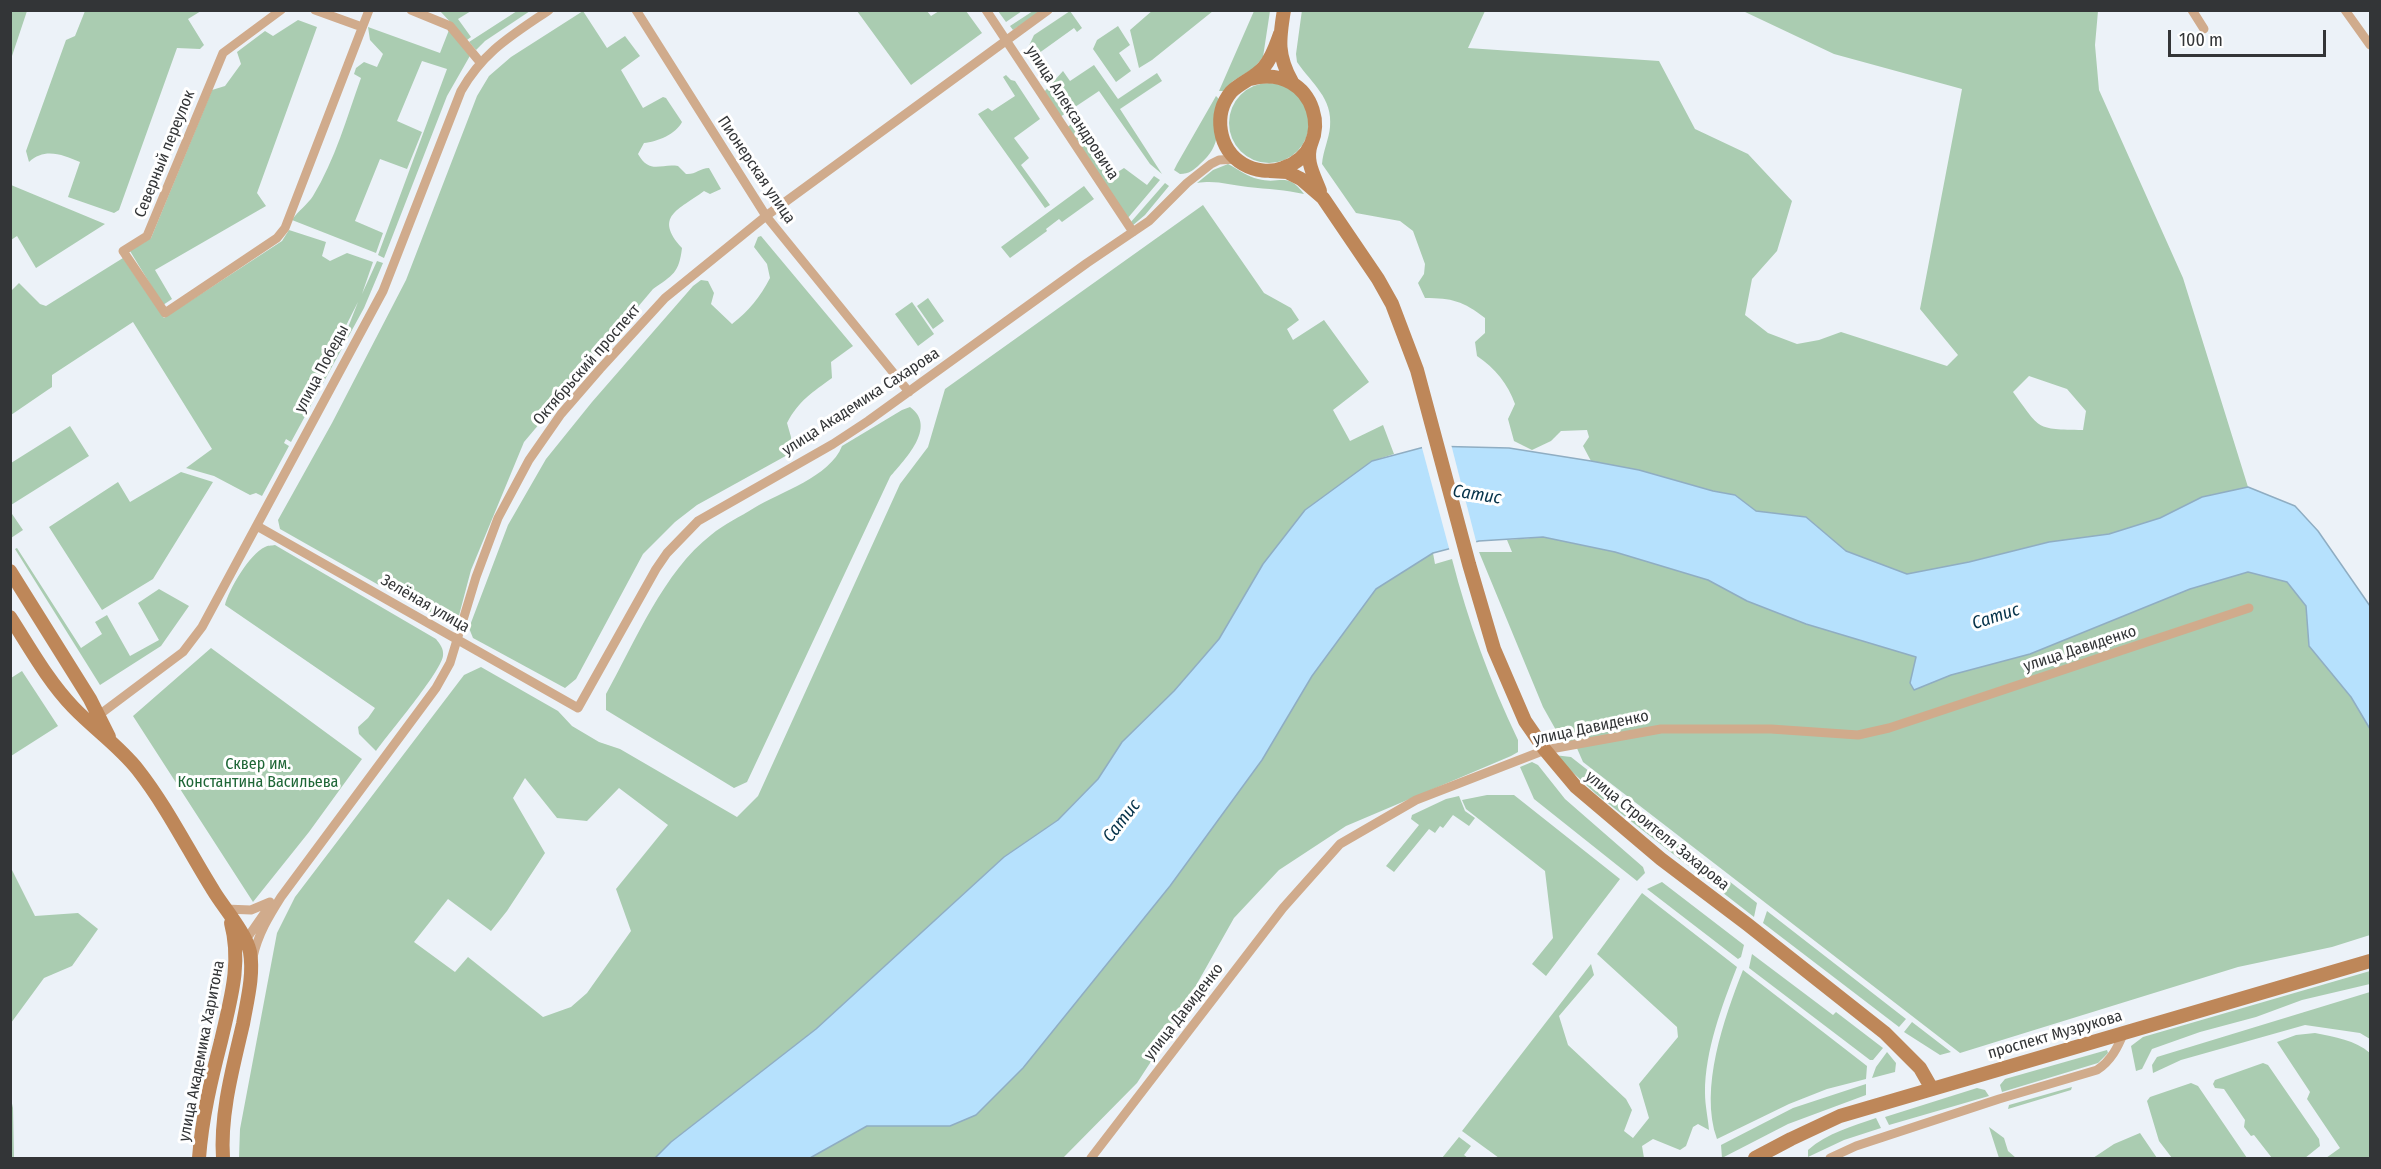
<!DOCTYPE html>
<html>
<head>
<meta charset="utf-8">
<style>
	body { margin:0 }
	#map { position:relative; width:2381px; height:1169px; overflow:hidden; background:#ecf2f8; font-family:"Fira Sans Condensed",sans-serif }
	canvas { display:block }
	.frame { position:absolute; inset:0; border:12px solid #333537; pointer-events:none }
	.scale { position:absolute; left:2168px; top:30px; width:158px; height:27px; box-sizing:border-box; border:3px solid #333537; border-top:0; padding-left:8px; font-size:18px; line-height:21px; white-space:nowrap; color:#333537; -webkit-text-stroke:4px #fff; paint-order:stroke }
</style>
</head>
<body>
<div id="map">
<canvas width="2381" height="1169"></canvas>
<div class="frame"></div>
<div class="scale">100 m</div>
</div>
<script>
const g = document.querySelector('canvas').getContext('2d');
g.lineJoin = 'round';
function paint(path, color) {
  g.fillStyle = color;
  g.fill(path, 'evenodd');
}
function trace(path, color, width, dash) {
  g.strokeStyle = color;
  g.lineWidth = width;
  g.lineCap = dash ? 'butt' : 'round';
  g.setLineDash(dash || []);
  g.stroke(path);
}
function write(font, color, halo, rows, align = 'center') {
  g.font = font + ' "Fira Sans Condensed",sans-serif';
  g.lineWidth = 6;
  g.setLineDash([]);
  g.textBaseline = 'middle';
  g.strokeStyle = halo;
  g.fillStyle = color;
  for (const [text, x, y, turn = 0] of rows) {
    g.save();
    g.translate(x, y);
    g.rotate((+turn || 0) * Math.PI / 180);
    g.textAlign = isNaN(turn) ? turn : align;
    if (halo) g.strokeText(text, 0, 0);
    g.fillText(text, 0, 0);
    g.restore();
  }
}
paint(new Path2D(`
	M11,10L27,11L11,59L10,11Z
	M1153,10H1213V11L1152,60L1139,68L1130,30Z
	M1302,10L1485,11L1468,48L1659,61L1695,129L1748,154L1792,201L1777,251L1752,279L1745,315L1768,333L1797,344L1819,340L1841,332L1947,366L1958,355L1920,309L1962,89L1834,54L1743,11H2098L2095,45L2099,90L2183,278L2248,487L2202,497L2160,518L2109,534L2049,542L1969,562L1907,574L1846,551L1806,517L1756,511L1735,495L1713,491L1639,470L1591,461L1583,446L1589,437L1587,430L1561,431L1551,441L1532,450L1514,441L1508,419L1515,404C1508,384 1495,368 1477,356L1475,342L1485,333V318C1463,301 1452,298 1425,298L1418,283L1424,274L1425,264L1413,231L1400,221L1356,213L1322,164C1323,151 1329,139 1330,127C1333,98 1312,84 1297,62L1296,54ZM2029,376L2067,389L2086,411L2083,430C2035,429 2041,430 2013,392Z
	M85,11H201L188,19L204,45L200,49L177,48L119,210L114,213L68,197L80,162C63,155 45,147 29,162L26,151L66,40L75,36Z
	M440,11H471L458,19L471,37L467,40Z
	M517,11H530L485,41L476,50L469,42Z
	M583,11L607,48L625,36L640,56L621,70L643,108L663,97L666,98L682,122C676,134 657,142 644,143L638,154C650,175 661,163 678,166L686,174C695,175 700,168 709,168L721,189L710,194L704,191C679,210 653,216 682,248C679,273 673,275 653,289L524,442L471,570L457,623L451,626L280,529L278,520L332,423L406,280L477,96L489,76L511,57Z
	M857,11H927L931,16L939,11H966L982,33L911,85Z
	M998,11H1022L1006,22Z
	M1033,11H1042L1013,30L1010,26Z
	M1070,11L1082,28L1077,32L1074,28L1035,56L1045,73L1041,75L1026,52L1034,35Z
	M1254,11H1270L1263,57L1254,68L1233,81L1224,91H1219Z
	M298,20L317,27L257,193L266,206L155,270L172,299L163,305L130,251L151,238L212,90L225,86L241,64L237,52L265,31L273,36Z
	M1118,26L1130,45L1119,53L1131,71L1116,82L1093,49L1097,40Z
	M368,27L440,53L449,30L471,54L447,96L384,258L378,255L447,69L422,61L397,121L422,132L407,169L380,159L355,221L383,233L376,253L292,220C298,211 308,204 313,196C335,160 347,117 361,78L354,74L356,68L364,62L377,67L383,54L370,40Z
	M1094,65L1118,99L1157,73L1162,81L1120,109L1162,174L1150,164L1099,91L1060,117L1044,92L1063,71L1070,81Z
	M1006,75L1011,80L1015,81L1040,119L1014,138L1029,158L1021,165L1050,205L1045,208L978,114L988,108L992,111L1015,96L1003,77Z
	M1229 123a40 40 0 1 1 80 0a40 40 0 1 1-80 0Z
	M1216,96L1219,99C1218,125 1222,146 1200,164C1194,170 1189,174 1180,174L1174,170L1177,164Z
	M1076,121L1113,175L1124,168L1147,185L1154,176L1160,180L1127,219L1066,128Z
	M1228,164C1238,169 1248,177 1258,179C1280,185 1287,171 1304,194C1286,190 1268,189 1248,187C1229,185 1217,180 1197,183L1213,170Z
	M1165,183L1169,186L1145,215L1132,226L1130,223Z
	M11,185L105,224L36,268L17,236L11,240Z
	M1084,186L1094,199L1062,222L1059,219L1046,229L1047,231L1010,258L1001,247Z
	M1203,205L1264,293L1291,308L1299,320L1287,329L1293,340L1324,320L1369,382L1333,410L1350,441L1383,425L1394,454L1372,461L1263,564L1219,639L1174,691L1122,742L1098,779L1058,820L1004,857L816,1029L671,1142L655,1158H239L240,1129L277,933L295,897L464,675L481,667L558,711L572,726L599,742L620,749L737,817L758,796L900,484L928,447L945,389ZM525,778L557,818L587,821L619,788L668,825L616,889L631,931L587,993L571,1007L543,1017L468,957L455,972L414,942L448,899L491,931L507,911L545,853L513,798Z
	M289,230L326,242L322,256L330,261L347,253L373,262L362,294L377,261L383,263L364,308L291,442L286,439L284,443L289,446L262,496L256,493L250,495L214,476L186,468L212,449L133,322L52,375V387L11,415V291L19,283L40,304L46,306L123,258L164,318L282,241ZM358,302L347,330L324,369Z
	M761,236L853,346L831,362L832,378C813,392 798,401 787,423L791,437V453L697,505L675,522L643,554L576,679L565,688L473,638L469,628L508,525L546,459L592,402L693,286L701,280L708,281L714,293L711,304L732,324C749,311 760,297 770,278L767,264L754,247L758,237Z
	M928,298L944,321L933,329L917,306Z
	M912,302L934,334L918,346L895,314Z
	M910,407C938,427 904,460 890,477L747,782L734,788L606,710V694C635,642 664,571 711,535C724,524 740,517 754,508C780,492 830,477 842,446L902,410Z
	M70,426L89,456L11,505V463Z
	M181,472L213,482L153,579L102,610L49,527L118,482L130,502Z
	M10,511L23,530L11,538H10Z
	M1543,537L1615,552L1708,580L1747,601L1806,624L1916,657L1910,683L1914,690L1951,675L2190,589L2248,572L2287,582L2306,606L2309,646L2351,697L2370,729V935L2332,947L2238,967L1960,1053L1583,762L1576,746L1568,748L1561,739L1543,707L1479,552H1512L1507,540Z
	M275,545L436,639C440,644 444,649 443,656C440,673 389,733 376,751L359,734L358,727L368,718L375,708L225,605C228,591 250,553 265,547C268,545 271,546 275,545Z
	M17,548L81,648L102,634L95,622L107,615L130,656L159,640L138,603L159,589L189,606L161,646L100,685L15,549Z
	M1433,553L1435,564L1452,559C1468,621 1490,682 1518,740V752L1511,756L1346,826L1279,870L1234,918L1167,1037L1137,1083L1063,1158H810L867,1126H950L976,1114L1023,1068L1170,886L1262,760L1312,676L1376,589Z
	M211,648L362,759L309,832L253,902L133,716Z
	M22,671L58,726L11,756V678Z
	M1554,755L1571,757L1757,903L1754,917L1596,794Z
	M1532,762L1538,765L1565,799L1643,867L1645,873L1637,881L1534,799L1520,767Z
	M1487,795H1514L1620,879L1546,976L1532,964L1553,938L1545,871L1466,809L1462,800Z
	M1459,796L1465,811L1475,818L1469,826L1453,815L1443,828L1440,826L1435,833L1429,829L1394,872L1386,866L1419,825L1411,819L1412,815L1446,799Z
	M11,868L35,916L78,913L98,929L72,966L44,978L11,1023Z
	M1662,882L1744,945L1741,957L1738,959L1647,889Z
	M1642,893L1737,967C1722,1006 1705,1050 1705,1093C1705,1105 1708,1118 1709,1130L1698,1124L1693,1127L1686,1146L1680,1150L1653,1139L1642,1146L1644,1158H1499L1462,1131L1591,964L1594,975L1559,1016L1568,1045L1626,1099L1632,1110L1624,1131L1633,1138L1649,1118L1639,1084L1678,1037L1677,1027L1597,954Z
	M1767,911L1906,1019L1899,1027L1763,923Z
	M1752,954L1833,1015L1836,1012L1883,1048L1873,1060H1870L1749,968Z
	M1743,970L1867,1066L1866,1079L1827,1089L1789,1104L1717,1139C1699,1089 1724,1018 1743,970Z
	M2370,971V984L2302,1000L2256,1017L2200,1032L2152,1049L2142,1069L2136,1071L2131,1046L2143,1037Z
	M2370,992V1039L2360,1033L2305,1025L2181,1060L2153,1073L2152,1065L2157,1057Z
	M1912,1022L1951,1052L1940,1055L1904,1032Z
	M2315,1033C2335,1037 2355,1040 2370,1053V1158H2326L2340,1148L2307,1099L2310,1092L2277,1042L2296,1035Z
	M2107,1050L2108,1053L2098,1063L2002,1092L2000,1085L2005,1079Z
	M1887,1052L1896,1063L1895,1072L1872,1078L1876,1067Z
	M2263,1063L2268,1065L2319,1139L2320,1146L2305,1158H2272L2254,1135L2251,1136L2244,1127L2245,1120L2224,1089L2215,1088L2213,1084L2215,1080Z
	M2191,1083L2198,1086L2247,1158H2172L2159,1141L2147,1101L2150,1097Z
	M1866,1084V1095L1788,1124L1722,1158L1721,1145L1793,1108Z
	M2072,1087L2071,1090L2008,1109L2009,1105Z
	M1977,1088L1985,1090L1989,1096L1889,1125L1885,1117Z
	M11,1099L13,1108L14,1158H11Z
	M1876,1118L1881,1128L1844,1140L1808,1157V1150C1827,1133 1853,1126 1876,1118Z
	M1989,1127L2004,1138L2008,1151L2016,1158H1999Z
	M2140,1133L2157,1158H2093L2114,1144Z
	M1459,1137L1471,1146L1464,1155L1468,1158H1442Z`), '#aaccb1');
const water = new Path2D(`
	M1428,446L1509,448L1591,461L1639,470L1713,491L1735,495L1756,511L1806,517L1846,551L1907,574L1969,562L2049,542L2109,534L2160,518L2202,497L2248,487L2295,506L2318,531L2370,606V729L2351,697L2309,646L2306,606L2287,582L2248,572L2190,589L2030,654L1951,675L1914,690L1910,683L1916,657L1806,624L1747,601L1708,580L1615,552L1543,537L1479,541L1433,553L1376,589L1312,676L1262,760L1170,886L1023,1068L976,1115L950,1126H867L810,1158H655L671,1142L816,1029L1004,857L1058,820L1098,779L1122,742L1174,691L1219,639L1263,564L1305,510L1372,461Z`);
paint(water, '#b6e1fd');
trace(water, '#8fadc2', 1.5);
paint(new Path2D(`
	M1427,443L1451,444L1477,545L1450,552L1421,444Z`), '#ecf2f8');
trace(new Path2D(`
	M281,10L223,53L147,236L123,251L165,313L277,238L285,228L369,10
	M315,10L362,27
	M411,10L450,26L480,62
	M636,10L766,216L909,392
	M986,10L1133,232
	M2192,10L2204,29
	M2345,10L2370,45
	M257,526L578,708L656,569L667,553L698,521L833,444L868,421L1087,263L1149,221L1187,183L1211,164L1219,160L1237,159
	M99,715L183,652L202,627L383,291L461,91C484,51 511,36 549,10
	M225,909L251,910L270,902
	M243,944L268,908
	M253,957C258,934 269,916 281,897L436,688L450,663L476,577L498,518L529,460L561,414L600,369L665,298L766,216L1048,10
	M1091,1158L1283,908L1340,844L1416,800L1545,750L1661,729H1771L1858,735L1889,728L2249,608
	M1830,1158L1856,1146L1999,1099L2097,1070C2111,1061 2118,1047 2124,1032`), '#d0ab8c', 9);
trace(new Path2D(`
	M1284,10C1279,40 1277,55 1292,82
	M1250,79C1316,61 1340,149 1283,168C1270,173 1255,171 1243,164C1218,149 1213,114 1231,92C1241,82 1255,78 1264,67C1272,58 1276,45 1280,34
	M1311,144C1305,161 1314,175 1320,191
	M1270,171L1287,172L1301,179L1323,198L1378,279L1392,304L1417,370L1469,564L1494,649L1525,721L1545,750L1576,787L1661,859L1747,924L1885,1033L1920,1068L1932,1089
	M10,571L90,699L109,737
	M10,617C30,648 48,681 73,707C94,729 119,746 138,770C167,807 188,850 213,890C223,907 246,933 250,952C254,975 247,1001 243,1024C233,1067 220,1114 223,1158
	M199,1158C202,1118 211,1080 221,1041C230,1001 242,964 231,923
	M1755,1158L1791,1139L1840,1116L2370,961`), '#be8759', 14);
write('16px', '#333537', '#fff', [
	["улица Александровича",1072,113,57],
	["Северный переулок",165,154,-68],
	["Пионерская улица",756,170,56],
	["Октябрьский проспект",587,365,-49],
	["улица Победы",322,369,-62],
	["улица Академика Сахарова",861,402,-33],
	["Зелёная улица",425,604,30],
	["улица Давиденко",2080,649,-18],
	["улица Давиденко",1591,728,-12],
	["улица Строителя Захарова",1657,831,39],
	["улица Давиденко",1184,1012,-52],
	["проспект Музрукова",2055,1035,-16],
	["улица Академика Харитона",202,1051,-79]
]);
write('16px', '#1e6636', '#fff', [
	["Сквер им.",258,765],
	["Константина Васильева",258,783]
]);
write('italic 18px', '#06334a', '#fff', [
	["Сатис",1477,495,9],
	["Сатис",1996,617,-18],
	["Сатис",1122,821,-52]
]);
</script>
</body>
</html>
